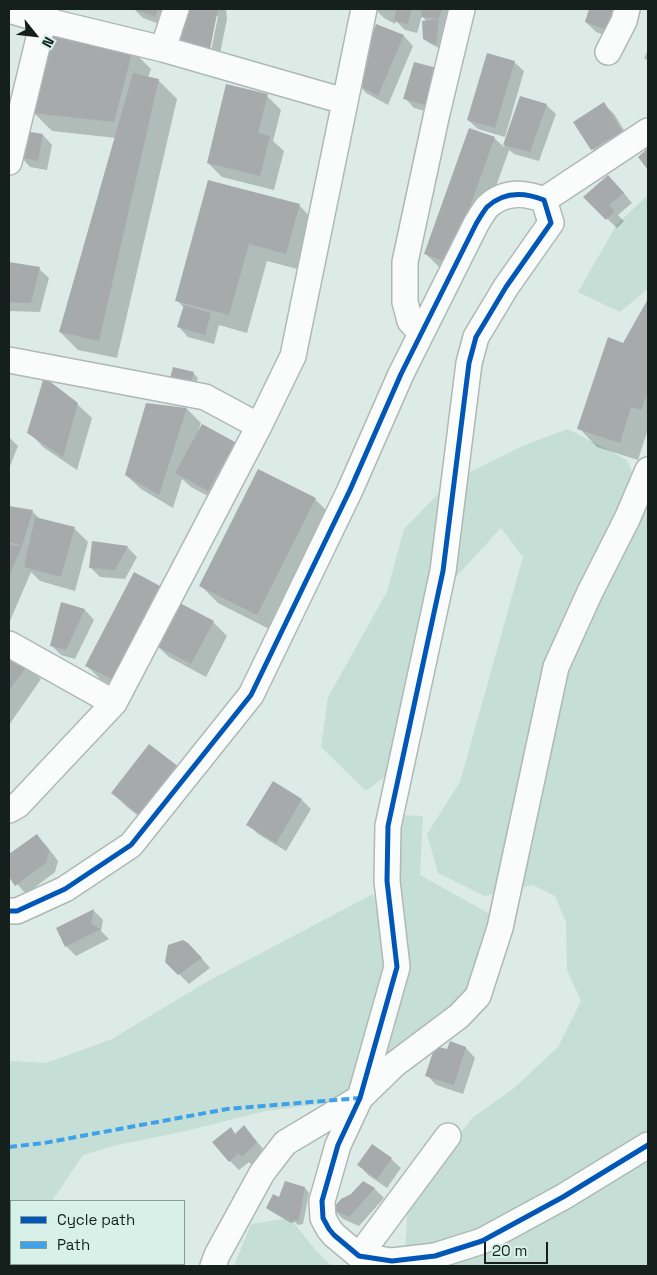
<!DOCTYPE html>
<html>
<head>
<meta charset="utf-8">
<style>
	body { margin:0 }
	#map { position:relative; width:657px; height:1275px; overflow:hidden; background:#ddebe7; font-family:"Space Grotesk",sans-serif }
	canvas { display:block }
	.frame { position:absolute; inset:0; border:10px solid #151f1c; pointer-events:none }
	.legend { position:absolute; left:10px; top:1200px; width:175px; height:65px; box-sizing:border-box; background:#d7f1e9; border:1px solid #899d97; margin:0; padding:6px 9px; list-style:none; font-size:15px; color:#151f1c }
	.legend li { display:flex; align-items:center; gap:10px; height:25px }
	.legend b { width:25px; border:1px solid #899d97 }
	.north { position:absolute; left:10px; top:10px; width:50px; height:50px; -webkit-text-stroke:4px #d7f1e9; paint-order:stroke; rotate:119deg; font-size:14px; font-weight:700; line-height:20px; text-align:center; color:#151f1c }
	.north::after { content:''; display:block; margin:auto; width:18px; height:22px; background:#151f1c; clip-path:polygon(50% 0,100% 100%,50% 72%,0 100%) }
	.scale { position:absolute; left:484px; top:1242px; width:64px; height:22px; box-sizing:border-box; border:2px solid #151f1c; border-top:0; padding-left:6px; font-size:15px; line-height:18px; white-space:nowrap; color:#151f1c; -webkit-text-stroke:4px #d7f1e9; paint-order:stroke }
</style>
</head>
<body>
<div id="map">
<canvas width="657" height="1275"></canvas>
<div class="frame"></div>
<ul class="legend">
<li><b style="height:6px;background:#0057b8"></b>Cycle path</li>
<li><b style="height:6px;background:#3da2ea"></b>Path</li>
</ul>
<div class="north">N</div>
<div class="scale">20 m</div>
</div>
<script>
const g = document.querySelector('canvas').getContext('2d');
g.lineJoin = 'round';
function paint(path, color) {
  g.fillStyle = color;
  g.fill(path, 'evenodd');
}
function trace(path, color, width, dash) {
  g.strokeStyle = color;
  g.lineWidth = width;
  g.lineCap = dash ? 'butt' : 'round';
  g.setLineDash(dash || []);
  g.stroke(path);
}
paint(new Path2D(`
	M648,195V289L620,312L578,292L617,224Z
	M568,429L627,460L647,507L648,506V1266H424L405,1251L408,1202L472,1118L513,1089L558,1047L581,1001L567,970L566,922L555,896L533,885L485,896L438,873L427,834L460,782L523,557L501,528L455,578L430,639L393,770L366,791L321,747L328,697L387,592L404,529L450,482L525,445Z
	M398,815L423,816L420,875L495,917L478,977L432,1024L393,1055L378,1048L400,1004L407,950L401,892L395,860Z
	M373,894L387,939L389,967L353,1100L265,1111L190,1130L113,1146L83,1155L52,1201L9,1202V1061L46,1063L112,1039L210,980Z
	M290,1218L318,1253L332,1266H234L251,1224Z`), '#c5ded6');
paint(new Path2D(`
	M134,9H171L165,26L143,18Z
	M178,9H226L227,19L218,63L180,55L171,46ZM215,16H218L209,61L206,60Z
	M375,9H453L449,28H443L441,49L429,43L424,39L427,22L422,16L417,33L405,30L396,21L395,24L384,18Z
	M590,9H626L616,39L596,32L586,22Z
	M376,26L404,36L413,46L388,105L366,93L357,83Z
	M648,50V61L644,58Z
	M133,51L151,69L148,78L158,80L177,99L117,358L78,350L60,332L116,138L52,131L34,113Z
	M514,62L524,71L505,137L478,129L468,120Z
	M414,63L436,114L414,108L405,98Z
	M267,96L281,110L273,141L284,151L274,190L222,177L208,163Z
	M521,98L546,105L556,114L539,161L514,154L509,150L464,276L440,268L426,254L494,138L504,147Z
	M604,104L614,114L631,141L602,159L592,149L575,122Z
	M43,135L52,145L47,170L30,167L21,157Z
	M209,181L299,205L317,224L305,271L267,261L247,333L219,325L214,344L188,337L179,327L184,308L177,300Z
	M618,186L632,203L618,215L624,221L617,228L584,197Z
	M9,263L39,269L49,278L40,312L9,311Z
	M648,303V429L638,460L597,447L579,428Z
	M193,373L198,378L194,391L175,386Z
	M77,404L92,418L77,470L43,447L29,432Z
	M187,409L201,423L198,432L203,425L235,443L249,457L223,504L191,487L182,479L173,508L141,489L126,475Z
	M9,437L18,446L9,469Z
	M315,499L333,517L275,632L218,603L200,585Z
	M9,507L32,511L41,520L74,528L88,542L75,591L40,581L31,572L10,621L9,620Z
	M93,543L127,547L137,557L125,579L100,577L90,567Z
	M159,587L173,601L126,693L101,680L87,666Z
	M62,604L85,610L94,620L75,659L61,655L51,645Z
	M213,622L227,636L206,677L169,657L154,643Z
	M9,655L27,665L41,679L9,725Z
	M149,745L156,830L127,807L113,793Z
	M302,800L311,809L286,851L258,834L248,824Z
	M36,835L46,845L58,861L55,872L26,894L9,875V856Z
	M94,911L103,920L101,931L109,939L76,956L66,946L58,928Z
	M198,954L210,968L189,984L167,962Z
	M451,1043L466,1048L475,1058L463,1094L436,1085L427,1075L448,1051Z
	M244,1127L266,1152L252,1165L249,1162L239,1170L230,1161L231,1129L236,1135Z
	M391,1159L401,1168L387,1188L368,1175L359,1165Z
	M363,1183L375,1189L384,1198L359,1226L343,1219L333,1209L352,1195Z
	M305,1188L309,1193L303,1224L298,1225L295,1222L291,1223L272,1212L267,1208L279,1199Z
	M9,1216L11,1218V1245L9,1251Z
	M55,1264H92L94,1266H57Z`), '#0003');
paint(new Path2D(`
	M133,9H158L155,17Z
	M177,9H218L209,54L169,46Z
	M396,9H412L408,24L394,21Z
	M422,9H442L439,19L421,17Z
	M589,9H613L607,30L585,22Z
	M439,19L436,45L423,39L422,21Z
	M376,24L404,35L378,96L355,83Z
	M52,36L133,49L114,122L33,113Z
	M487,53L515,61L495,128L467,120Z
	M414,62L437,68L426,105L403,99Z
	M133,73L159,79L99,341L59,332Z
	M226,84L268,94L258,133L270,136L260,176L207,163Z
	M520,96L547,104L530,152L503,145Z
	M604,102L622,131L591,150L573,122Z
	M469,128L495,137L450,263L424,254Z
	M24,131L43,134L38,161L19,157Z
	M648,148V170L638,157Z
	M608,175L624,193L609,205L615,211L606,220L583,197Z
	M208,180L300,204L286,254L249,244L229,315L175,301Z
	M9,262L40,267L31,303L9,302Z
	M648,299V392L641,410L631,407L620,443L577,429L608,337L623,343Z
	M184,305L211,313L205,335L177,327Z
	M173,367L194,372L190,387L169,382Z
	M44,377L78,403L63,457L27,433Z
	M146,403L187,408L159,495L125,475Z
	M202,424L235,442L208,491L175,473Z
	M258,469L316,498L257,615L199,586Z
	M9,506L33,510L22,546L9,542Z
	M35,517L75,527L61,577L24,567Z
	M92,541L128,546L115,570L89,568Z
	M9,545L22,546L9,577Z
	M134,572L160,586L112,679L85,666Z
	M176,601L214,621L191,664L153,644Z
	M61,602L85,609L66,650L50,646Z
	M9,653L28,664L9,691Z
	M149,744L179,767L142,817L111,793Z
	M273,781L302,799L276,843L246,825Z
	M37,834L49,851L46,863L15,886L9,877V854Z
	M94,909L91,924L101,929L65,947L56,928Z
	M183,940L188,943L202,958L178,975L165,962L168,945Z
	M450,1041L466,1047L454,1085L425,1076L435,1046L447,1049Z
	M244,1125L257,1142L242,1157L238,1153L229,1162L212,1142L231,1127L235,1134Z
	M372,1144L392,1158L377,1179L357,1165Z
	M285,1181L305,1187L299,1220L292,1221L290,1218L286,1219L266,1208L273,1194L279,1197Z
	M363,1181L375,1188L349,1217L332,1209L341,1199L351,1194Z
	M54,1264H91L89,1266H57Z`), '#a7aaaa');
const street = new Path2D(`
	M9,10L43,20L163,49L344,101
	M163,49L176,9
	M608,52L624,21L627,9
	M9,162L46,9
	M544,200L648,131
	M421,333L410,321L405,302V262L437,113L462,9
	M9,360L205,397L259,426
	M9,644L114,703
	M9,810L18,805L114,703L259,426L293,356L364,9
	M9,911H17L65,889L131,845L251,695L350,490L401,374L476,224C479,219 483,212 487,207C504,191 524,192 544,200L551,223L506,287L476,337L469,363L443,571L388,826L387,881L397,967L360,1098L338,1145L322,1201L323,1218L329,1229L334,1235L359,1256L392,1261L435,1256L482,1241L563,1197L648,1145
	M359,1256L448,1136
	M213,1266L217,1255L262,1173L285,1143L360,1098L395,1064L459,1016L478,996L500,928L556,667L590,592L627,519L648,470`);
trace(street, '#aeb9b6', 28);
trace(street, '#fafcfb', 25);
trace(new Path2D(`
	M9,1147L44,1143L227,1109L360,1098`), '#3da2ea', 4, [8, 4]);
trace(new Path2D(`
	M9,911H17L65,889L131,845L251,695L350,490L401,374L476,224C479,219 483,212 487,207C504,191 524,192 544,200L551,223L506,287L476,337L469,363L443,571L388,826L387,881L397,967L360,1098L338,1145L322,1201L323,1218L329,1229L334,1235L359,1256L392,1261L435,1256L482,1241L563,1197L648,1145`), '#0057b8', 5);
</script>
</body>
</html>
